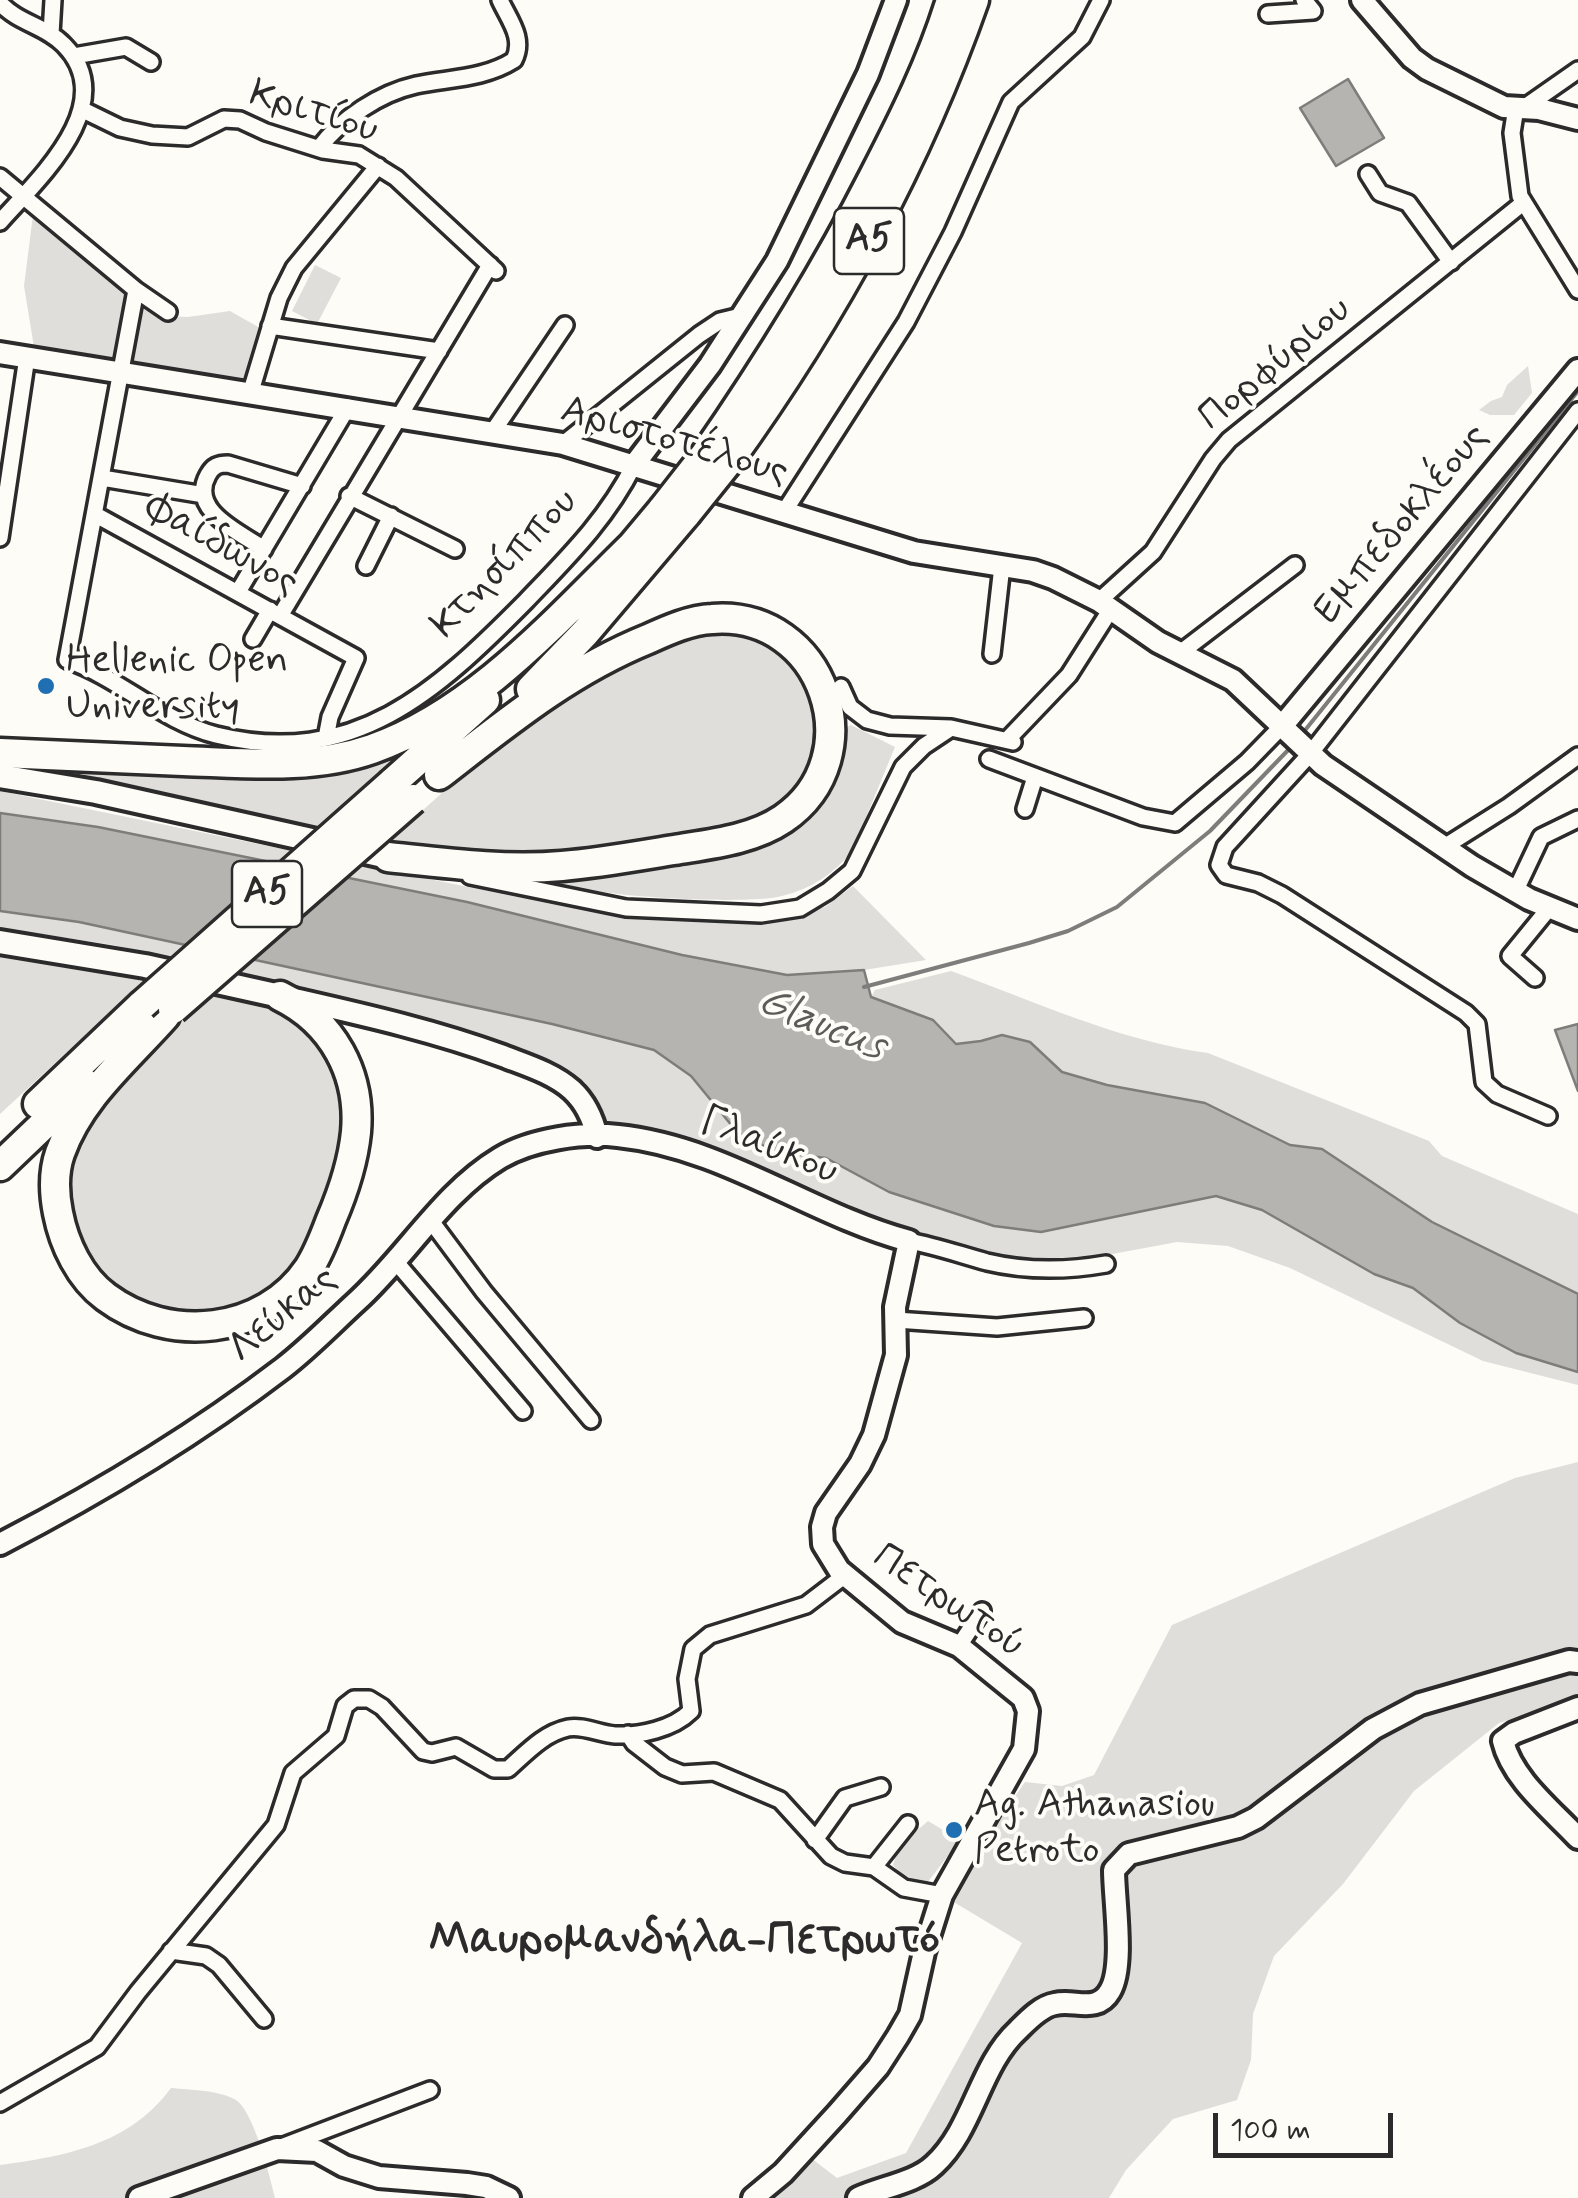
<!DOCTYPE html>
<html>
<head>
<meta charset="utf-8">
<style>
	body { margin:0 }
	#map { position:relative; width:1578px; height:2198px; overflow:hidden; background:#fdfcf7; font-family:Mynerve,sans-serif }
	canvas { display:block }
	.scale { position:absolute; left:1213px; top:2113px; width:180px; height:45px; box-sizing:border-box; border:5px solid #2b2b2b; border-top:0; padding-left:12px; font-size:30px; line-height:35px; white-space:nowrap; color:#2b2b2b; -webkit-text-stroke:8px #fdfcf7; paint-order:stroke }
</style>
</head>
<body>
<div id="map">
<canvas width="1578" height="2198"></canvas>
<div class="scale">100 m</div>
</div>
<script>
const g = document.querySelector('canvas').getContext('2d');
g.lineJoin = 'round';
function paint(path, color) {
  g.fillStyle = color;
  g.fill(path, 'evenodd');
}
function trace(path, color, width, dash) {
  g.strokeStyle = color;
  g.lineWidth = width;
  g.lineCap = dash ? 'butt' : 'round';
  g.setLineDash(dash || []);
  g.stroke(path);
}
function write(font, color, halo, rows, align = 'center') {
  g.font = font + ' Mynerve,sans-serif';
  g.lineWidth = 8;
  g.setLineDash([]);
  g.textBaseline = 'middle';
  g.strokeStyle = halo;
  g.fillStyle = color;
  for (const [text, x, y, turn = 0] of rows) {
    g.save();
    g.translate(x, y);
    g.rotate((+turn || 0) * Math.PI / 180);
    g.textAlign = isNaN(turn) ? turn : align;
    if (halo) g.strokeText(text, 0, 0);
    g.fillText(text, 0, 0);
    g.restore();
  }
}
paint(new Path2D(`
	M33,215L125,292L113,359L34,347L24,286Z
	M315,265L341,278L317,324L292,311Z
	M138,305L161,316L188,317L230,311L260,328L245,383L130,362Z
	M1528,366L1532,393L1514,415H1490L1479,410L1491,401L1502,397L1507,385Z
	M727,627L780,647L817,698V754L795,795L750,824L555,858L423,852L385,844L548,698L672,637Z
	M851,725L895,747L852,851C834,874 811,889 782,896C749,905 580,898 554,879L759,842L847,727Z
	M436,727L317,830L73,772V768L216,774Z
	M0,791L473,888L582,907L663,917L767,919L825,907L853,886L926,960L864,970L787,975L682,955L467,902L98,827L0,813Z
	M0,911L79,922L552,1024L654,1050L691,1076L737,1132L776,1152L826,1158L889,1192L1148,1208L1216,1196L1262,1210L1374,1274L1413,1288L1460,1323L1516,1353L1578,1372V1385L1483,1361L1290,1268L1228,1246L1177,1242L1107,1255L1006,1261L913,1237L671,1132L617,1128L607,1123L586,1083L547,1060L469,1031L334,995L113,945L0,928Z
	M0,950L148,977L0,1114Z
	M951,971C1034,1001 1119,1041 1208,1053L1429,1141L1442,1156L1578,1214V1294L1432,1222L1322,1149L1290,1145L1205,1103L1107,1085L1062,1072L1030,1042L1002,1035L981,1041L956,1044L939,1029L871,997L875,990Z
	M216,992C239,997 269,1001 288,1013C362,1061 351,1129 324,1201C313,1231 304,1265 278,1286C262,1301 245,1304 224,1310C214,1312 204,1316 194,1317C185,1318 174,1314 165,1311C110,1299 75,1254 69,1199C60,1113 155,1040 216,992Z
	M1578,1462V1698L1499,1723L1414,1791L1343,1884L1274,1956L1253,2014L1251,2060L1237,2100L1173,2119L1126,2170L1109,2198H768L811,2158L837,2178L906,2153L1022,1943L952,1901L971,1860L1025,1782L1062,1786L1094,1775L1172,1625L1515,1478Z
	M928,1821L960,1840L927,1883L923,1884L900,1873L893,1865L899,1846Z
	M171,2088C190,2090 219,2090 236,2100C254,2112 270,2177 275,2198H0V2165C66,2156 129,2145 171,2088Z`), '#dfdeda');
const water = new Path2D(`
	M1348,79L1384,138L1336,166L1300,108Z
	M0,813L98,827L467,902L682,955L787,975L864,970L871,997L933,1020L956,1044L981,1041L1002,1035L1030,1042L1062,1072L1107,1085L1205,1103L1290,1145L1322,1149L1432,1222L1578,1294V1372L1516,1353L1460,1323L1413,1288L1374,1274L1262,1210L1216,1196L1041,1232L994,1226L889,1192L826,1158L776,1152L737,1132L691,1076L654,1050L552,1024L79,922L0,911Z
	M1578,1024V1091L1555,1030Z`);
paint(water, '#b5b4b1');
trace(water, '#7e7d7b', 2.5);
trace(new Path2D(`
	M1302,734L1578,391
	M864,987L1029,943L1068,931L1117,907L1210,831L1293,745`), '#7e7d7b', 4);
const street = new Path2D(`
	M0,3C18,23 46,26 64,45C122,104 37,180 0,222
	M1268,14L1313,11L1304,0
	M51,34L53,0
	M74,56L126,47L151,62
	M1578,70L1515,114L1512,133L1520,196L1578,290
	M81,109L120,128L152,135L188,137L224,119L240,120L266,132L323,150L359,155L396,178L496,271
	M319,148C341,119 380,93 416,85C449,78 484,79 514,60C525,38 509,20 500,0
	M1368,174L1380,193L1408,203L1451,262
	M0,177L136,290L168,312
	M136,290L67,660C120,678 161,721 216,735C354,769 437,691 526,601C567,558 607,519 634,465
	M270,326L439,351
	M251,391L279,298L294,268L378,166
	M494,430L565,325
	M563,444L699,335L720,321L745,315
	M102,478L204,495
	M349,496L455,549
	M784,512L906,322L953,232L1011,102L1082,37L1101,0
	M96,515L356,658L330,717L326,738
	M0,538L27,357
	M264,549C241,533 188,511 208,475C213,466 218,464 228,464L302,486
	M366,566L391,516
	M238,592L348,407
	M1099,601L1153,552L1213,459L1229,440L1523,203
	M280,616L490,265
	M253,639L270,610
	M1180,653L1295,565
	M992,654L1002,566
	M841,687L850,707L867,720L890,726L951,728L1013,742
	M1007,740L1069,675L1111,609
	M989,759L1143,817L1175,823L1247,762L1283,725
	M1025,809L1035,777
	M1444,847L1509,806L1578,756
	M470,876L626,908L761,914L800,908L828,891L852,871L903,767L924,746L951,728
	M1515,892L1541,837L1578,819
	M1535,978L1510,956L1550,907
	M1548,1116L1497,1094L1484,1082L1477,1024L1466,1013L1282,895L1258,883L1226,875L1219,865L1225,847L1310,754L1578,411
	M431,1221L484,1292L591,1420
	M909,1241C936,1246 961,1255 987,1262C1025,1271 1066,1271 1106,1264
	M396,1262L523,1411
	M896,1320L997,1327L1084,1318
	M959,1646L982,1611
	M628,1734L634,1743L665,1767L682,1774L714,1772L780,1800L831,1856L845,1863L874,1867L904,1888L942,1895
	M815,1840L845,1798L881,1787
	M874,1867L908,1824
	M171,1951L206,1956L219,1965L264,2019
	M0,2103L97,2047L138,1992L276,1825L293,1773L336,1736L345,1706L354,1699H369L382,1707L423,1751L432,1753L456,1747L494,1769H508C526,1753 544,1733 568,1728C583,1725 600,1734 615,1735C640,1736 673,1729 691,1711L687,1679L693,1649L710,1635L806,1605L844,1576
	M281,2147L430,2090`);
const secondary = new Path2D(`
	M1362,0L1412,58L1427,69L1504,107L1539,109L1578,119
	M0,353L563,444L914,552L1033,571L1053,578L1099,601L1158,642L1233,680L1323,765L1472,866L1529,899L1578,919
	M634,465L710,365L777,261L868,74L896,0
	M1283,725L1578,370
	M294,999C364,1015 435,1031 503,1056C526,1065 553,1073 572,1090C586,1103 593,1119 597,1137
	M0,1544C99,1493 194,1436 283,1368C309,1348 332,1324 356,1302C406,1257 442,1193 500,1158C532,1139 582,1132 618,1136C724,1147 809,1214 909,1241L895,1307L896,1355L874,1435L860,1464L826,1513L822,1527L823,1544L839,1570L902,1622L959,1646L1023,1698L1028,1711L1024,1749L942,1895L924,1952L910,2015L898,2036L878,2067L837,2114L783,2173L753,2198
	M1578,1708L1514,1733L1503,1741C1512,1779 1552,1810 1578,1838
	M139,2198L277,2149L317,2151L344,2166L379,2177L467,2184L486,2187L509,2198
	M858,2198C881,2187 915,2183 934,2165C974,2128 979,2066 1018,2030C1027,2021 1041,2006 1055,2004C1074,1999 1097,2014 1110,1991C1125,1966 1114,1900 1114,1870L1129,1854L1238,1827L1256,1818L1373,1729L1420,1704L1569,1661L1578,1662`);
const primary = new Path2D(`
	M0,776L96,792L388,857
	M0,942L145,966L280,996`);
const highway = new Path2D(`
	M703,458C766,367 824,274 874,176C904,118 932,62 951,0
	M727,463C831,319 915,168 974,0
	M622,558L663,509
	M531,689L585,633L686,514
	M0,753C61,756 122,758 183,761C246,763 312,770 372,749C477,712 558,618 635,543
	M392,783L485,700
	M388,857C445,863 504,871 562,866C599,863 637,856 674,850C710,844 752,840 783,819C874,757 824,610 712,619C690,620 668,630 648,639C569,671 506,723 439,775
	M165,1016C127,1059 80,1097 60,1153C53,1173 54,1193 58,1213C64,1244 80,1278 106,1297C169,1344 264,1335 309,1268C318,1254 325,1236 331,1220C343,1192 353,1162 356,1132C361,1074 333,1022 280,996
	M38,1104L142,1005
	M0,1166L86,1084`);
trace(street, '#2b2b2b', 22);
trace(secondary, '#2b2b2b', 28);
trace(primary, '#2b2b2b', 30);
trace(highway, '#2b2b2b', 35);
trace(street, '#fdfcf7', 15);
trace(secondary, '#fdfcf7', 20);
trace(primary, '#fdfcf7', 22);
trace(highway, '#fdfcf7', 28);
const highwayBridge = new Path2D(`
	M663,509L703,458
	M686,514L727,463
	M142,1005L392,783
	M173,1009L413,799`);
trace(highwayBridge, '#2b2b2b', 35, []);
trace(highwayBridge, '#fdfcf7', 28);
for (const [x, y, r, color] of [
	[46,686,10,"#1f6fb2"],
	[954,1830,10,"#1f6fb2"]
]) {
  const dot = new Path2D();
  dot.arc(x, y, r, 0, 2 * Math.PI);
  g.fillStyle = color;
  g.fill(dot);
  trace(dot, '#fdfcf7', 4);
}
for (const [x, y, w] of [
	[869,241,70],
	[267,894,70]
]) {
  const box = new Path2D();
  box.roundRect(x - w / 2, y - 33, w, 66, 8);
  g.fillStyle = '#fdfcf7';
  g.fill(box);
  trace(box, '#2b2b2b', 2.5);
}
write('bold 38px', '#2b2b2b', null, [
	["Α5",869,241],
	["Α5",267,894]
]);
write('40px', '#2b2b2b', '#fdfcf7', [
	["Κριτίου",313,114,17],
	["Πορφύριου",1276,365,-40],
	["Αριστοτέλους",674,443,16],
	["Εμπεδοκλέους",1403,525,-50],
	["Φαίδωνος",221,547,29],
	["Κτησίππου",506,565,-46],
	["Γλαύκου",768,1148,22],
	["Λεύκας",284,1316,-40],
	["Πετρωτού",948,1603,34]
]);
write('40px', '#2b2b2b', '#fdfcf7', [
	["Hellenic Open",66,663],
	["University",66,709],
	["Ag. Athanasiou",974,1807],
	["Petroto",974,1853]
], 'left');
write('italic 42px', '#5b5b5a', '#fdfcf7', [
	["Glaucus",821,1026,22]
]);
write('bold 45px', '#2b2b2b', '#fdfcf7', [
	["Μαυρομανδήλα-Πετρωτό",684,1943]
]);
</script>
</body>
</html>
